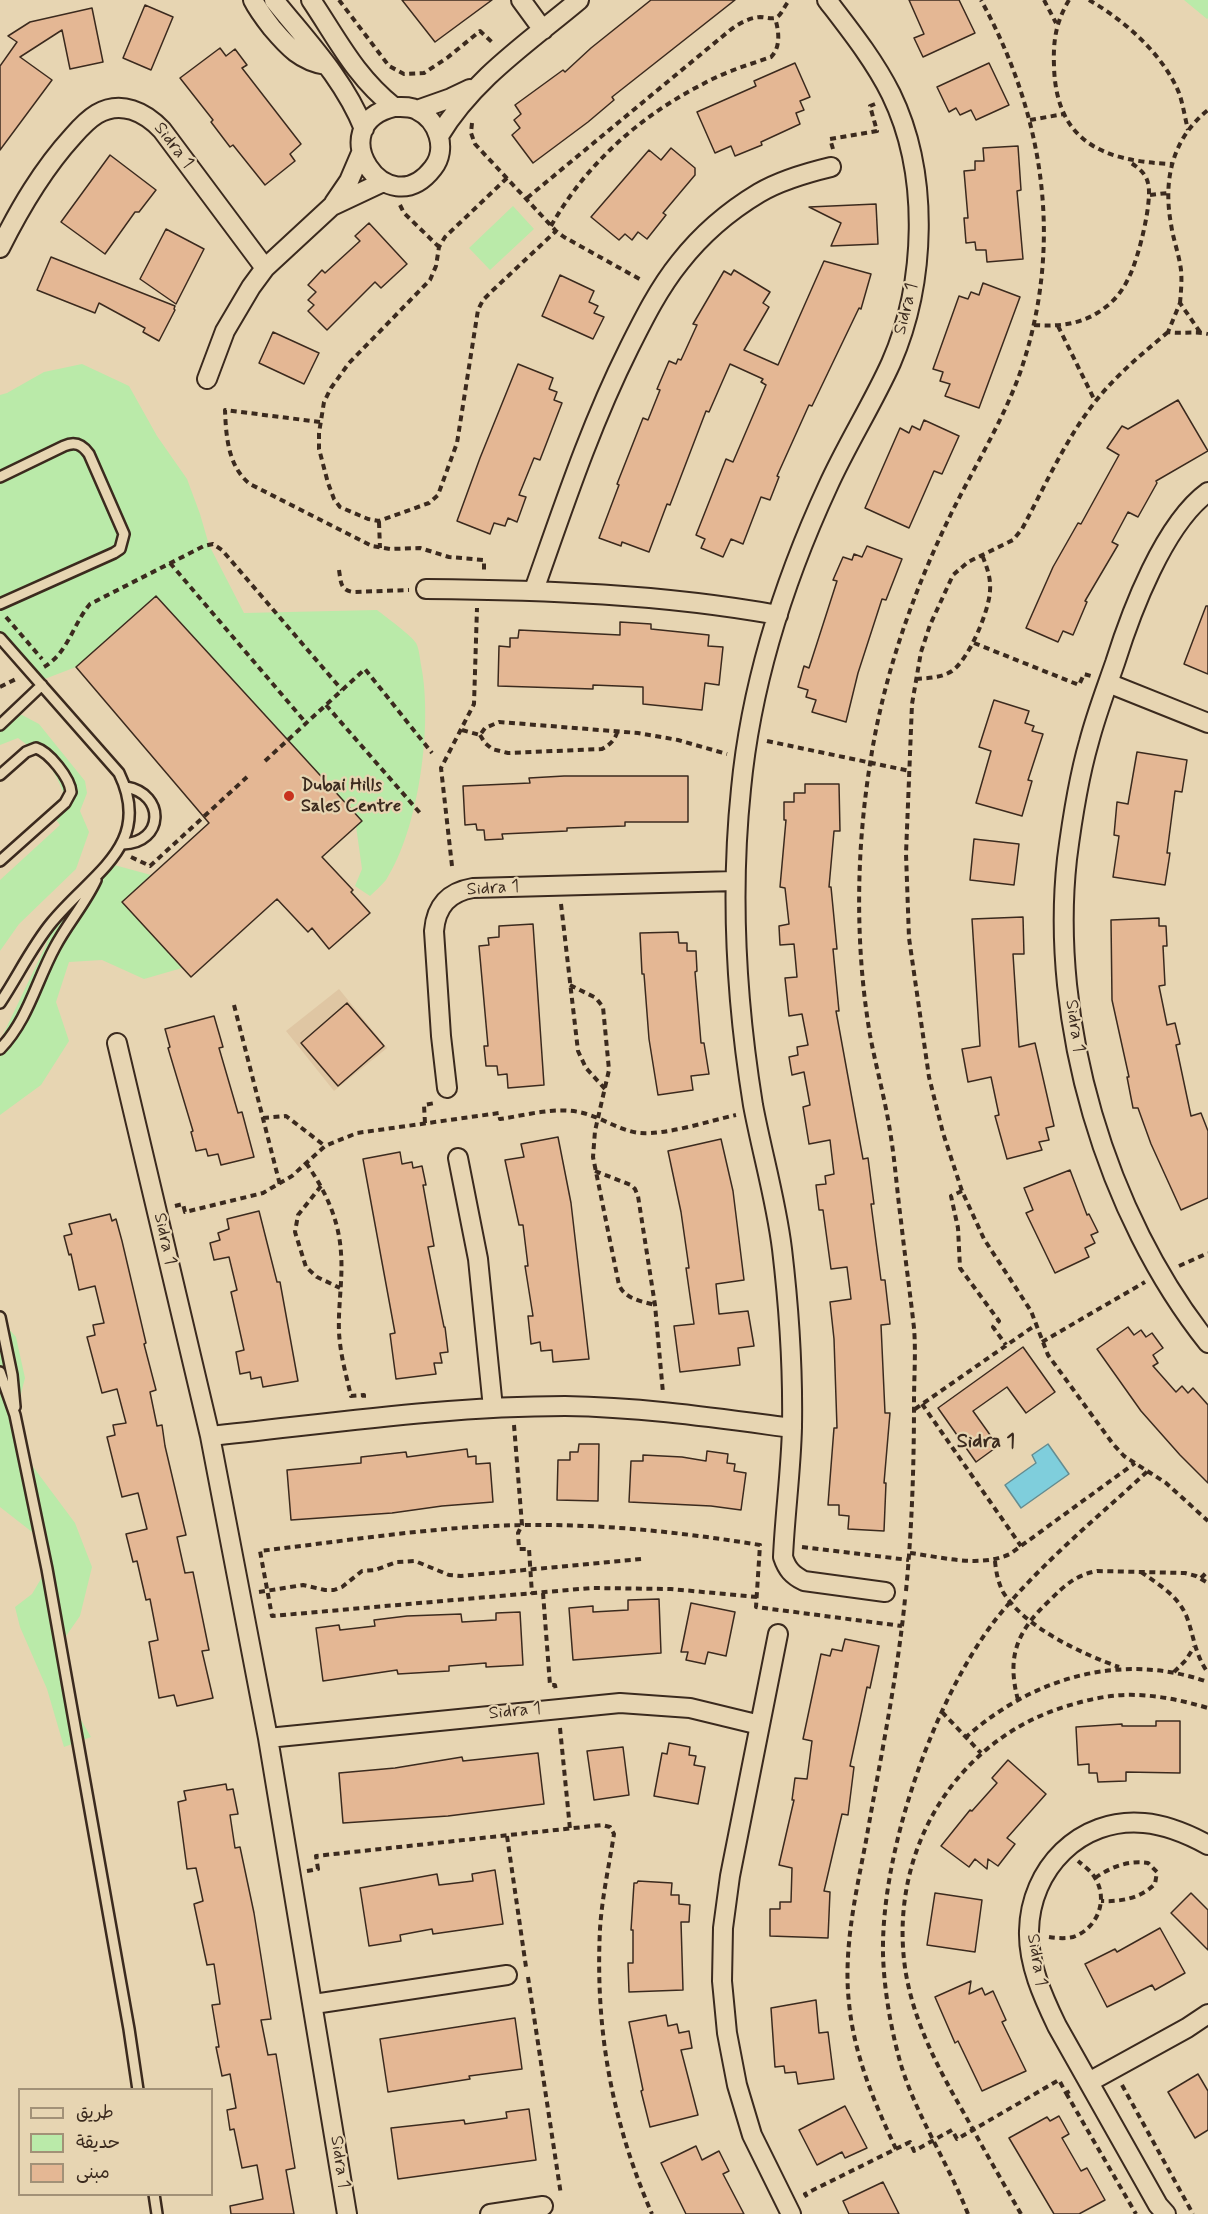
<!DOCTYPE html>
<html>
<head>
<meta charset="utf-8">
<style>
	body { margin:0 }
	#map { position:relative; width:1208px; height:2214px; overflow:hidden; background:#e7d5b2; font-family:Mynerve,"Playpen Sans Arabic",sans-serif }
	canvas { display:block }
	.legend { position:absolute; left:18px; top:2088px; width:195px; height:108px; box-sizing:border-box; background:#e7d5b2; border:2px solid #a29177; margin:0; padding:8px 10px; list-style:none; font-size:18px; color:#3b2a1e }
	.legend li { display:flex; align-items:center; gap:12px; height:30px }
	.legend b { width:30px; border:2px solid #a29177 }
</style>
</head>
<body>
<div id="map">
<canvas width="1208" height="2214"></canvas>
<ul class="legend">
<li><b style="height:8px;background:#e7d5b2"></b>طريق</li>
<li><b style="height:16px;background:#baeaa9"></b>حديقة</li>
<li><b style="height:16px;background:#e4b794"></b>مبنى</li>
</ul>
</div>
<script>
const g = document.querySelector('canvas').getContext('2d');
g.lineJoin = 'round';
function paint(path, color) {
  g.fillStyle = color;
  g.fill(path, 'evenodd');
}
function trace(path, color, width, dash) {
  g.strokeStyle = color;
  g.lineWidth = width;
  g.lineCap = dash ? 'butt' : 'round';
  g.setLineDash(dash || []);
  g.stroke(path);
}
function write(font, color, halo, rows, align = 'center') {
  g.font = font + ' Mynerve,sans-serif';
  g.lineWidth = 4.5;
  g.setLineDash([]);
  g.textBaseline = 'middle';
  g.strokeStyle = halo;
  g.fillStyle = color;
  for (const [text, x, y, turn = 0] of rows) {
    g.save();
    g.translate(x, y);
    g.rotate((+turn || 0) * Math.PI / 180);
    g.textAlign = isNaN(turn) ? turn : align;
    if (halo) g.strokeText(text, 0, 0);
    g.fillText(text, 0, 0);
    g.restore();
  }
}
paint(new Path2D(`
	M339,989L387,1048L334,1091L286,1031Z`), '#dfc6a3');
paint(new Path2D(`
	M1184,0H1208V18L1207,19Z
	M513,206L534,229L490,270L469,248Z
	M82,364L129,386L157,436L187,479L200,514L209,545L244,613L377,610C386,617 411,635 416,643C419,648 420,659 421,665C433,724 419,829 386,880C381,886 375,891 370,896L355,886L362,869L356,826L362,821L156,596L76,667L42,680L0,637V395L7,393L44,372Z
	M22,715L39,724L85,781L87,793L80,811L89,832L76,869L19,924L0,951V880L60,825L49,810L64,794C52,764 44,757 18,738L0,745V722L4,718Z
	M107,863L151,875L122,902L182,968L144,979L102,960L69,962L56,1002L69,1041L41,1085L0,1115V1041L45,947L56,918Z
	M0,1319L16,1337L25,1378L14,1421L31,1464L75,1523L92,1567L80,1616L57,1649L67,1696L91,1737L64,1747L47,1689L20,1627L15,1607L32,1594L48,1567L41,1539L0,1507Z`), '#baeaa9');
const water = new Path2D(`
	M1048,1444L1069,1474L1021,1508L1005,1485L1036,1463L1032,1455Z`);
paint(water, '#7fcedc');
trace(water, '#648c90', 1.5);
const building = new Path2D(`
	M402,0H492L435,42Z
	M651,0H735L612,97L614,100L588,122L533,163L512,135L520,128L514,120L521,114L515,105L563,70L565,72L591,48Z
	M909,0H959L975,33L923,57L914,38L924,34Z
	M145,5L173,17L151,70L123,58Z
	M92,8L103,62L70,69L62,30L20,57L52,80L0,150V66L17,42L8,36L30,22Z
	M220,48L226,56L235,49L247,65L242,68L301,144L290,154L295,161L265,185L233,145L230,147L211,122L213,120L180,78Z
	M795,63L810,97L800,101L804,110L796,113L800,124L761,142L762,145L735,156L731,146L715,153L697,112L756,86L754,81Z
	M989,63L1009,105L976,120L971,110L960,115L956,108L949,112L937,87Z
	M1018,146L1021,190L1017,191L1023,259L987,262L986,250H976L975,242L966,243L964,218H968L964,171L975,170V161H984L983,148Z
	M671,148L695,168V175L663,213L666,215L647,239L638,232L632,240L625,234L619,240L591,217L649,150L661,160Z
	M110,155L156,190L139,212H135L105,254L61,222Z
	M876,204L878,244L831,246L841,223L809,207Z
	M369,223L407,264L381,288L375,282L327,330L308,311L314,305L308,300L316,292L308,285L322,270L325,273L360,241L355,236Z
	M166,229L204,249L176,304L140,279Z
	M51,257L175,306L174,309L175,310L159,341L143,332L145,328L99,303L95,313L37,290Z
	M824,261L871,274L861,309L859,308L812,406L809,405L777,476L779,477L770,500L761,497L743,544L731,539L723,557L701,548L705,539L696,535L726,459L733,462L766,385L761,382L763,379L730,364L709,412L706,411L670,505L667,504L649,552L622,542L621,546L599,538L619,485L617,484L643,418L648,420L660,390L657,389L669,361L676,364L678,359L681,360L697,325L693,324L724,271L731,275L734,270L770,292L763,303L769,307L744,350L778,365Z
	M560,275L594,291L589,302L598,306L594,313L604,317L593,339L542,316Z
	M983,283L1020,297L979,408L945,396L950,384L940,381L943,372L933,369L959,296L968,299L971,292L979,295Z
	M273,332L319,353L304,384L259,363Z
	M518,364L553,378L549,389L557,392L554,400L562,403L540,460L534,458L519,495L526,497L517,522L508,518L505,526L494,523L490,534L457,521L480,458Z
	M1178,400L1208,451L1156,481L1157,483L1138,517L1128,512L1112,542L1118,545L1085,601L1087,602L1073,635L1063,631L1058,642L1026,628L1053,567L1078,523L1081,524L1119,455L1107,448L1122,426L1128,429Z
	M924,420L959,436L942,474L934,471L909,528L865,508L900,428L909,433L912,426L920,430Z
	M867,546L902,559L886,600L882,599L858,673L846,722L812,712L816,700L806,697L808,690L798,687L804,666L809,668L837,581L833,580L843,557L852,560L854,554L862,557Z
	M156,596L362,821L322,857L353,890L351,892L370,913L329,949L312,928L308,932L277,899L191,977L122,902L209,823L76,667Z
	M1206,606H1208V674L1184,664Z
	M620,622L651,624V629L709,635L708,646L723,647L719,685L705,683L702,710L643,704V687L593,685V689L498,686L499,646L510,647V638H518L519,630L620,635Z
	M994,700L1029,711L1025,723L1034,726L1032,731L1043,734L1028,780L1032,781L1022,816L976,803L991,751L979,747Z
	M1137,752L1187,760L1182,792L1175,791L1167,853H1170L1165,885L1113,877L1119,836L1114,835L1117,802L1128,804Z
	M564,776H688V822H625V826L567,828V831L502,834L503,839L485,840L484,830H477L476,824L465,825L463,786L530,783L529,778Z
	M805,784H839L840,831H834L829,887H831L837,949H833L839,1011H836L863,1159L868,1158L874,1204H871L881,1280H885L890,1324L881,1325L885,1413H890L884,1483H886L884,1531L848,1529L849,1516L839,1515V1505H828L834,1428H837L834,1339L830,1302L851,1299L847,1267L831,1269L823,1210H819L816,1185L826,1184L825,1176L834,1174L830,1140L809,1144L803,1107L810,1105L804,1072L792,1075L789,1057L798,1055L797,1047L808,1045L802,1014L789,1016L785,978L797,977L794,944L780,945L779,926L789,924L785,888L780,887L786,820H784V802H794V793H805Z
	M974,839L1019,844L1014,885L970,880Z
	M1023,917L1024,954H1013L1019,1047L1035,1043L1054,1126L1046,1128L1049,1140L1039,1142L1042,1150L1007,1159L995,1116L999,1115L991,1077L968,1082L962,1049L980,1046L972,919Z
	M1159,918V926H1166L1167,946H1163L1165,985L1159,986L1167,1025L1175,1023L1180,1044L1176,1045L1191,1116L1201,1113L1208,1131V1198L1181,1210L1151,1144L1138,1108H1133L1127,1077H1129L1112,1000L1111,920Z
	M533,924L544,1085L508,1088L507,1074L498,1075L497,1066H486L484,1046H488L479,946L489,945L488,938L499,937V926Z
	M678,932L679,943H687V951H696L697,971L695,972L701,1043H704L709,1074L691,1076L693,1090L658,1095L649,1039L644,974H642L640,933Z
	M347,1003L384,1046L338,1086L301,1043Z
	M214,1016L223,1047L219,1048L238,1113L242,1112L254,1157L221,1165L218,1154L208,1156L206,1149L196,1151L191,1132L193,1131L168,1048L170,1047L165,1029Z
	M558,1137L571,1203L589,1359L553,1362L552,1350L541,1351L540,1342L531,1344L528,1316H533L525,1266H528L523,1225H519L505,1160L524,1157L521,1144Z
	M721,1139L733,1191L744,1280L716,1284L719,1314L748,1311L754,1346L738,1348L740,1365L680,1372L674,1326L694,1324L686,1268H689L681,1212L668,1151Z
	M400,1152L402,1164L412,1162L413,1168L422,1166L426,1185H423L434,1246L428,1247L444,1327H445L448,1352L440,1353L442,1363H434L436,1374L396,1379L390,1334L395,1333L363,1159Z
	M1070,1170L1087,1215L1089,1214L1098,1232L1091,1235L1095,1243L1085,1248L1089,1257L1055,1273L1026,1213L1033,1210L1024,1188Z
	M259,1211L277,1282H280L298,1381L263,1387L261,1377L251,1379L250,1372L240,1374L236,1352L244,1350L231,1292L237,1290L229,1257L214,1260L210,1243L220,1240L218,1233L229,1229L227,1219Z
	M110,1214L112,1221L116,1219L122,1241L146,1343L144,1344L156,1390L150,1392L157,1426L162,1425L165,1446L186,1535L177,1537L185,1573L193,1572L209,1650L202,1651L213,1698L177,1706L174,1695L159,1698L149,1642L158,1640L150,1599L146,1600L137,1561L133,1562L126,1534L147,1529L138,1493L122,1497L107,1437L115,1435L113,1425L126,1423L117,1389L102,1393L87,1337L95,1335L93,1325L104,1323L95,1286L79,1290L71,1254L69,1255L64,1236L72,1234L69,1224Z
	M1128,1327L1134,1335L1141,1330L1146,1337L1152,1333L1163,1348L1153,1355L1158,1363L1153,1366L1176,1392L1182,1386L1188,1393L1193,1388L1208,1405V1483L1180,1455L1141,1411L1097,1349Z
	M1023,1347L1055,1392L1026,1413L1007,1387L973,1411L998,1446L976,1462L938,1408Z
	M579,1444H599L598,1501L557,1500L558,1460H570V1452H578Z
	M467,1449L468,1457L476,1456V1464L490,1463L493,1502L442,1506L392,1513L291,1520L287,1470L361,1463V1457L406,1452L407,1457Z
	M707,1451L728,1454L727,1463L735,1464L734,1471L746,1473L741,1510L711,1506L629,1502L631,1461H643V1455L682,1457L706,1461Z
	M659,1599L661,1653L573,1660L569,1608L593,1606V1612L628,1610V1600Z
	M691,1603L735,1612L726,1656L708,1652L705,1664L686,1660L688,1652H681Z
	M520,1612L523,1665L486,1667V1663L449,1666V1671L398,1674L397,1670L323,1681L316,1628L339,1625L340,1630L375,1626L374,1620L407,1616L461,1614L462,1622L496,1620V1613Z
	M845,1639L879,1646L870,1688L867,1687L850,1766L854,1767L848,1815L842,1814L824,1891L830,1892L828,1938L770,1936V1909H780V1902H791L792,1868L779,1865L794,1800H792L795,1778L807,1779L812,1741L803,1739L821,1654L830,1656L832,1649L842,1651Z
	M1156,1721H1180V1773L1126,1772V1781L1098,1782L1097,1773H1089V1764L1078,1765L1076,1727L1122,1724V1726H1156Z
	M669,1743L690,1747L689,1755L696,1756L694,1765L705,1767L698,1804L654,1796L662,1753L667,1754Z
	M623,1747L629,1795L594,1800L587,1751Z
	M538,1753L544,1804L448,1816L343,1823L339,1773L395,1768L462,1757L463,1761Z
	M1008,1760L1046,1794L1007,1838L1015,1844L998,1866L988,1859L987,1869L975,1859L969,1867L941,1846L970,1810L972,1811L997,1783L992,1778Z
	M226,1784L227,1790L233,1789L238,1814L230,1815L235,1848L240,1847L254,1913L271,2019L261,2020L268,2055L276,2054L295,2168L286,2170L294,2214H231L230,2206L263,2199L257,2165L242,2168L234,2129L230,2130L227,2110L236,2108L230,2074L222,2076L216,2047H219L212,2005L220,2004L214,1964L207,1965L194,1904L203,1901L196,1868L187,1869L178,1802L186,1800L184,1791Z
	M495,1870L503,1924L433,1934L432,1929L400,1935L401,1941L369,1946L360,1888L437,1874L439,1885L473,1881L472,1874Z
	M638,1881L672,1883L671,1895H679V1904L690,1905L689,1922H681L683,1990L629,1992L628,1963H633V1930H631L634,1883H637Z
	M935,1893L982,1900L975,1952L927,1945Z
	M1191,1893L1208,1910V1950L1171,1913Z
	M1160,1928L1185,1973L1155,1990L1152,1985L1107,2007L1085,1964L1115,1949L1117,1952Z
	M971,1981L969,1994L982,1988L985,1995L993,1991L1006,2020L1002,2022L1026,2071L982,2091L958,2041L955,2043L935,1997Z
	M816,2000L819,2033L828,2032L834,2079L798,2084L796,2072L785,2073L784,2066L775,2067L771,2008Z
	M666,2015L668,2026L677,2024L679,2033L689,2031L692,2048L681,2050L698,2115L650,2127L641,2091L643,2090L629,2022Z
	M515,2018L522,2069L469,2076L470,2079L388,2092L380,2039Z
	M1198,2074L1208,2091V2130L1195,2138L1168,2092Z
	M845,2106L867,2148L845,2158L842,2152L817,2165L799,2130Z
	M529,2109L536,2160L398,2179L391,2128L464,2120L465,2124L507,2118L506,2112Z
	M1059,2116L1069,2134L1062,2138L1081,2171L1087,2168L1105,2200L1079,2214H1054L1009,2138L1047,2117L1050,2121Z
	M696,2146L702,2160L719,2151L729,2171L723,2174L744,2214H686L661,2163Z
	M883,2182L899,2214H849L843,2201Z`);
paint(building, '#e4b794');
trace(building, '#3b2a1e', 1.5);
const service = new Path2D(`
	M0,477L64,446C75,441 82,444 89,454L124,534L120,549L114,553L0,604
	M0,638L119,773C154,845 92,873 52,922C32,946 18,976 0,1003
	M0,725L42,685
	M0,775L26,752L36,748C49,752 70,778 71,792L65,803L0,861
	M123,844C164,843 166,794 126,787
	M0,1049C28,1020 36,982 55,947C67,924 85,904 96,880
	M0,1317L12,1375L15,1407
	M0,1372L15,1415L47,1569L129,2029L138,2090
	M154,2194L157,2214`);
const minor = new Path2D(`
	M253,0C258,10 265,19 272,28C288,47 301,61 326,65
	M274,0C307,41 344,79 364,129
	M311,0C338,40 355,76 394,107C402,107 410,106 417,110C438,120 448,149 433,168C387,228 319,125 394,107
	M521,0L543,30
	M827,0C850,30 874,60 891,94C930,174 926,283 891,363C872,405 847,444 828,486C784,581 751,685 741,789C730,895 736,1000 753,1105C762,1153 776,1200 782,1249C789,1308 793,1367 792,1427C791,1470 785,1513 783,1557C787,1569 792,1575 804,1581L885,1592
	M417,110L451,98L470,89
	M439,136C473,79 529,42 579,0
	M334,203L349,181L361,153
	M0,248C20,208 42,170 73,136C80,128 87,120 97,114C121,100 145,112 162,130L265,268
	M207,379L225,331L251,287L265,268L332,206L383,182
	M1208,492C1164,524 1131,612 1115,663C1106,689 1096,715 1089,742C1078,780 1072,820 1067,859C1049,1022 1106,1215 1208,1343
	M426,589C545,590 662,594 778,615
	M534,590C563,508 590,426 629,348C644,318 659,288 680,262C702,234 729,211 759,193C781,180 806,173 831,167
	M1108,683L1208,723
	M117,1043L210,1436L268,1738L347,2214
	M447,1088L441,1036L434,931C436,906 449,892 473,888L735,881
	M458,1158L478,1259L493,1408
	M210,1436C327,1424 446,1406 565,1406C641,1407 716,1418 792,1428
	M778,1634L730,1876L723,1928L722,1981L727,2033L737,2085L752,2135L791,2214
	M268,1738L620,1703L690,1708L760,1725
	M314,2004L507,1975
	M1089,2082L1187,2028L1208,2014
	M490,2214L543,2206
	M1166,2214L1158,2205L1057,2026C1043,1997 1028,1964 1029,1931C1030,1869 1080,1817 1144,1823C1167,1825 1188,1834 1208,1845`);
trace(service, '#3b2a1e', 14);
trace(minor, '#3b2a1e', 22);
trace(new Path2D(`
	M339,0L389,66L404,74L424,73L447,58L480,31L494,44
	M1044,0L1056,23
	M1069,0C1056,22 1053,40 1054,66C1056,142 1103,161 1171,164
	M1089,0C1124,20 1163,54 1179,93C1183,104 1185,118 1188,130
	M1030,120L1064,114
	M472,123L471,133L475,144L556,231L564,237L643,281
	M833,149L830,139L877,131L870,106L875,104
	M507,178L445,237L439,247L436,266L430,280L349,363L331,388L324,402L319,433V449L328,483L334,499L340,507L368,519L379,521L429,503L438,495L457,443L478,310L483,300L491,292L556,231
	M1150,195L1168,193
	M527,198L729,31C738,24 748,18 760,17C765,17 770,19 775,18C782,16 784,5 790,0
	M400,205L404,213L439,247
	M551,226C586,164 640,116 703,84C724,72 748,65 771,57C781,47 779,31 775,18
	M1180,303C1181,292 1182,280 1181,270C1179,254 1173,239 1171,224C1163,180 1172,139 1208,110
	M1034,325C1061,327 1085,324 1107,306C1117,298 1124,288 1129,277C1138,260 1153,201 1148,183C1146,174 1139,168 1131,163
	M1058,326L1095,401
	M1168,332C1142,354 1116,375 1095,402C1065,440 1045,486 1022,529L1013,540L968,562L953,575L930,625L921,652L912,704L906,854L909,938L929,1077L943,1133L962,1191L984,1239L1031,1311L1048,1355L1113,1444L1124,1456L1166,1483L1208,1521
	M1200,332L1180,303L1168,332C1181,334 1195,331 1208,334
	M320,422L225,410C226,436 228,467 250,484L372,546L390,549L420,548L449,557L484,560V571
	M379,522L380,548
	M170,563L306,723
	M339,570C341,582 340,590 353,592L409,590
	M6,617L42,659
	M974,643L1079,685L1084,674L1091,676
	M44,667C68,653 73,624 90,604L204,546L213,544L222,550L342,690
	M916,679C928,678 941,678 952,671C969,659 989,611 990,591C991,578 987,567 982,555
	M0,687L18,678
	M326,705L420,813
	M462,730L480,735L485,728L499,722L638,733L678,740L727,754
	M480,735L485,743L492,749L508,753L602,749C611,744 615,740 618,730
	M767,741L910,771
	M265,761L365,669L432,753
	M131,857L150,866L247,777
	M452,866L441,768L474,704L477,608
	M561,904L578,1051L586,1068L605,1089
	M570,985L596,998L603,1007L609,1070L595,1131L593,1157L619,1285C625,1299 641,1301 655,1305
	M234,1005L280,1185
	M263,1118L286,1116L325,1146
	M425,1123L424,1105L435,1103
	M306,1163C325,1190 339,1219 341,1253C343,1279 338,1305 339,1332C340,1353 346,1375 351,1396L364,1395V1401
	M595,1171L631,1185L635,1189L638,1196L655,1305L663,1393
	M321,1186L298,1215L295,1232L306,1267L317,1277L340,1288
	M962,1191L951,1196L958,1228L960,1268L999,1321L993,1327L1006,1345
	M175,1206L183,1204L185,1212L263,1193L292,1176L325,1146L357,1133L499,1113L500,1119C527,1115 557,1106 583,1113C603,1118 620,1131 640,1133C667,1135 709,1121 736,1115
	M1179,1266L1208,1253
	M1042,1342L1145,1282
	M922,1404L1021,1546
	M915,1409L1037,1324
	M514,1425L522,1525L518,1533L519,1549H529L532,1594
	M802,1547L909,1560
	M910,1553C942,1557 979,1568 1010,1554L1135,1463
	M995,1561C996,1572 998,1582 1003,1592C1024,1627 1082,1654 1119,1667
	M1141,1572C1158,1584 1177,1595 1186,1615C1194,1635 1194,1653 1208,1673
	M1201,1578L1208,1571
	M906,1591C912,1528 914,1465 914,1402C914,1377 916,1352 914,1328C910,1292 905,1257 901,1221C897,1191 895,1161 890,1131C885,1099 876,1067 870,1035C855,946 856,852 870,764C883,677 913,592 951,514C974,467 1002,423 1020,373C1064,246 1045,117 981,0
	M259,1592L303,1585L325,1590H334L342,1587L362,1571L375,1570L397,1562L415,1561L449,1575L461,1576L641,1559
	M543,1593L550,1685H555L556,1691
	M757,1597L671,1589L591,1588L272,1616L260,1551C346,1541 437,1526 524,1525C603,1524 681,1532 760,1545L756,1607L902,1626
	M1174,1672L1186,1660L1194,1647
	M1018,1700C1006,1655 1018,1630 1050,1600C1065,1585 1076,1575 1097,1571L1185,1573L1196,1576L1208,1583
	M942,1712L981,1753
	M560,1728L570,1829
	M965,1738C1032,1678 1121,1651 1208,1682
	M507,1836L526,1967
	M307,1871L318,1869L316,1856L602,1825L610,1827L614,1834C609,1866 602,1897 600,1929C595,2030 612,2122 652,2214
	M1095,1878C1111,1867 1128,1860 1148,1863L1157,1872L1155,1884C1141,1898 1121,1902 1101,1901
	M1049,1937C1056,1938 1065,1939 1073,1937C1097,1929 1109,1900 1095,1878C1091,1871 1084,1866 1078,1861
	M528,1977L561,2195
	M1122,2085L1193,2214
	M1066,2093L1136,2214
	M896,2149C874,2102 854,2055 849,2003C843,1949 856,1893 866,1841C880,1760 897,1680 905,1599
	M807,2197L805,2194L910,2142L914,2151L952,2130L957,2139L1059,2080L1066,2093L1072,2090
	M968,2214C948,2163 917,2117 901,2065C891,2030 884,1990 883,1954C881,1851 934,1699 996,1619C1039,1565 1098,1517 1149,1470
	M1021,2214C1002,2181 983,2148 965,2115C939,2070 915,2025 906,1974C886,1854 955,1736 1074,1704C1094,1698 1116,1694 1137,1695C1162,1696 1184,1701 1208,1708`), '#3b2a1e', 4, [6, 4.5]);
trace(service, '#e7d5b2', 9);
trace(minor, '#e7d5b2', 18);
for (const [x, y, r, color] of [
	[289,796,6,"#c8321e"]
]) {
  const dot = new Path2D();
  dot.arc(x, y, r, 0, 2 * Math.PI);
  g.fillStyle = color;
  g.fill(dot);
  trace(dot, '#e7d5b2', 2);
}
write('18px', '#3b2a1e', '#e7d5b2', [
	["Sidra 1",173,146,52],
	["Sidra 1",907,309,-76],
	["Sidra 1",493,889,-4],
	["Sidra 1",1074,1026,81],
	["Sidra 1",164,1239,77],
	["Sidra 1",515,1712,-6],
	["Sidra 1",1036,1960,80],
	["Sidra 1",339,2162,81]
]);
write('bold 18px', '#3b2a1e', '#e7d5b2', [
	["Dubai Hills",301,786],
	["Sales Centre",301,807]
], 'left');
write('bold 20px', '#3b2a1e', '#e7d5b2', [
	["Sidra 1",986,1443]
]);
</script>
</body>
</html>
